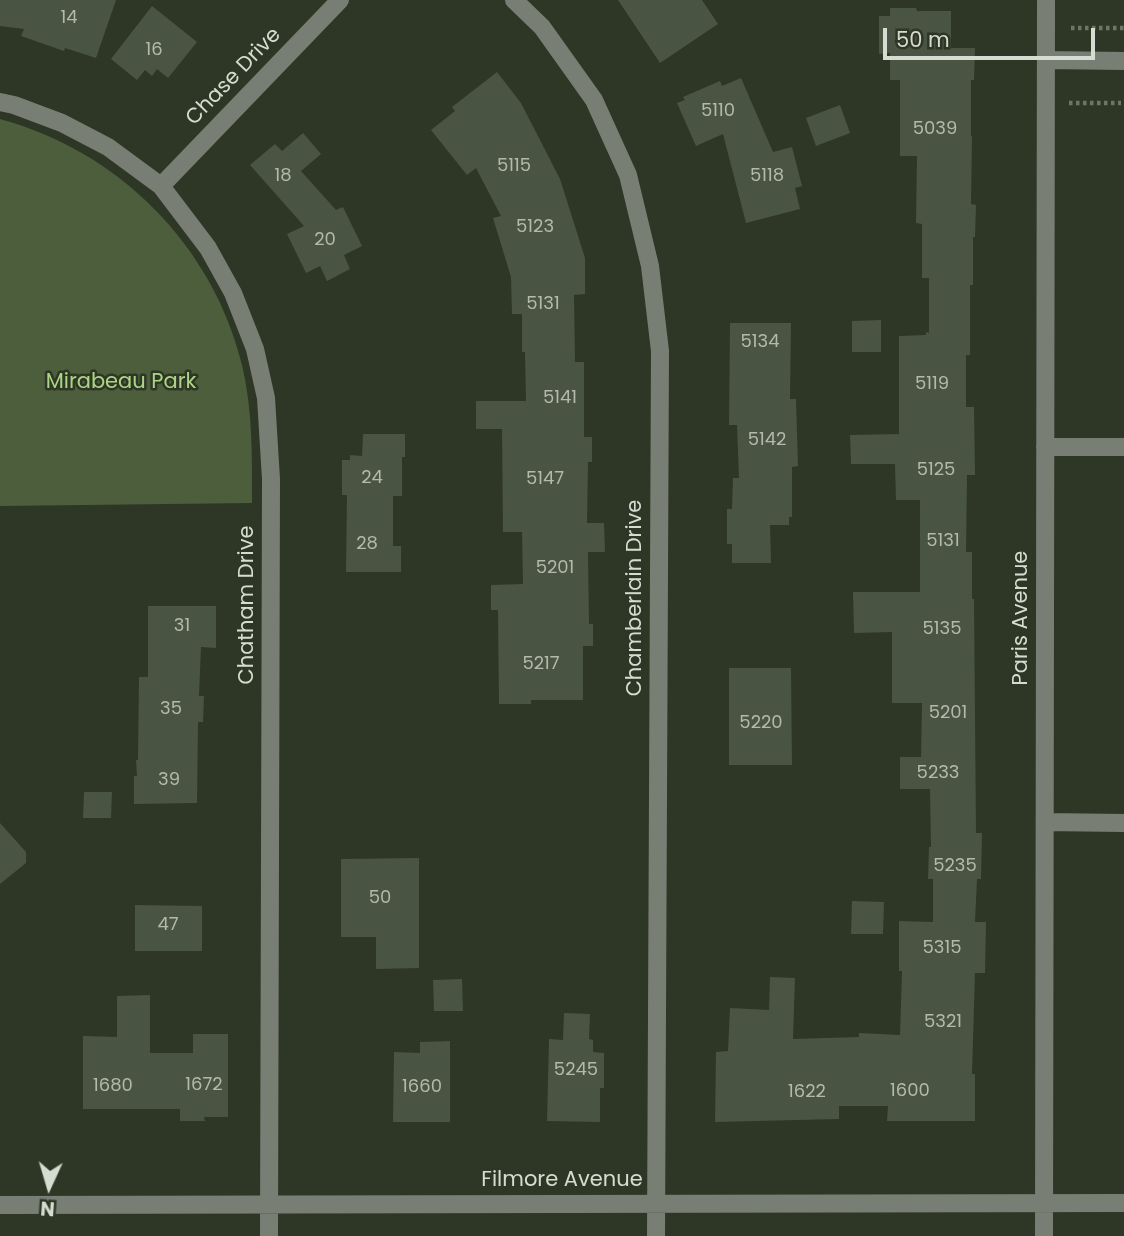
<!DOCTYPE html>
<html>
<head>
<meta charset="utf-8">
<style>
	body { margin:0 }
	#map { position:relative; width:1124px; height:1236px; overflow:hidden; background:#2e3725; font-family:Poppins,sans-serif }
	canvas { display:block }
	.north { position:absolute; left:14px; top:1152px; width:70px; height:70px; -webkit-text-stroke:5px #2e3725; paint-order:stroke; rotate:184deg; font-size:19px; font-weight:700; line-height:28px; text-align:center; color:#d6dcd1 }
	.north::after { content:''; display:block; margin:auto; width:24px; height:32px; background:#d6dcd1; clip-path:polygon(50% 0,100% 100%,50% 72%,0 100%) }
	.scale { position:absolute; left:883px; top:28px; width:212px; height:32px; box-sizing:border-box; border:4px solid #d6dcd1; border-top:0; padding-left:9px; font-size:21px; line-height:24px; white-space:nowrap; color:#d6dcd1; -webkit-text-stroke:5px #2e3725; paint-order:stroke }
</style>
</head>
<body>
<div id="map">
<canvas width="1124" height="1236"></canvas>
<div class="north">N</div>
<div class="scale">50 m</div>
</div>
<script>
const g = document.querySelector('canvas').getContext('2d');
g.lineJoin = 'round';
function paint(path, color) {
  g.fillStyle = color;
  g.fill(path, 'evenodd');
}
function trace(path, color, width, dash) {
  g.strokeStyle = color;
  g.lineWidth = width;
  g.lineCap = dash ? 'butt' : 'round';
  g.setLineDash(dash || []);
  g.stroke(path);
}
function write(font, color, halo, rows, align = 'center') {
  g.font = font + ' Poppins,sans-serif';
  g.lineWidth = 5;
  g.setLineDash([]);
  g.textBaseline = 'middle';
  g.strokeStyle = halo;
  g.fillStyle = color;
  for (const [text, x, y, turn = 0] of rows) {
    g.save();
    g.translate(x, y);
    g.rotate((+turn || 0) * Math.PI / 180);
    g.textAlign = isNaN(turn) ? turn : align;
    if (halo) g.strokeText(text, 0, 0);
    g.fillText(text, 0, 0);
    g.restore();
  }
}
paint(new Path2D(`
	M0,119C119,151 213,246 242,365C253,411 252,457 252,503L0,506Z`), '#4c5e3b');
paint(new Path2D(`
	M0,0H116L96,58L65,48L64,51L21,36L24,29L0,26Z
	M618,0H702L718,24L660,63Z
	M152,6L197,42L168,78L157,69L152,76L145,70L137,80L111,59Z
	M890,8H916L917,11H951V48H975L974,80H971V136H972L971,204L976,205L975,237H973V285H970V355H966V407H974L975,475H967L966,552H972V599H974L976,833H982L981,879H977L975,922H986L985,973H975L972,1074H975V1121H887L888,1106H839V1119L715,1122L716,1052L728,1051L730,1008L769,1010L770,977L795,978L793,1039L859,1037V1033L900,1035L902,971H899V921L933,922V879H928L929,847H931L930,789H900V757H921L922,703H892V632L854,633L853,592H920V500H896L895,464H851L850,435L899,434V336L926,335V332L929,333V278H922V224L916,223L917,156H900V80H890V53L879,54V16H890Z
	M497,72L521,103L560,179L585,258V294L574,295L575,362H584V437H592V462H588L587,523H604L605,552H588L589,624H593V646H583V700H531V704H499L498,610H491V585L523,584L522,532H503L502,429H476V401H526L525,352H522V314H512L511,277L493,218L501,216L476,168L467,175L431,130L455,111L452,107Z
	M741,78L773,152L792,147L802,186L795,188L800,209L746,223L723,134L696,146L677,103L685,100L683,97L720,81L722,86Z
	M840,105L850,133L816,146L806,118Z
	M303,133L321,154L301,171L336,210L343,207L362,246L344,255L350,269L327,281L320,266L306,273L287,234L304,226L250,165L275,144L282,151Z
	M881,320V352H852V321Z
	M730,323H791L790,399H796L798,466L792,467V517H789V525H770L771,563H732V544H727V509H732L733,478H739L737,425H729Z
	M363,434H405V457H402V496H393V546H401V572H346L347,495H342V460H350V455L362,456Z
	M148,606H216V648L201,647L199,696H204L203,722H198L197,803L134,804V776H137L136,760H138L139,677H148Z
	M729,668H791L792,765H729Z
	M84,792H112L111,818H83Z
	M0,823L26,852V863L0,884Z
	M419,858V968L376,969V937H341V859Z
	M852,901L884,902L883,934H851Z
	M135,905L202,906V951H135Z
	M462,979L463,1011H434L433,980Z
	M150,995V1053H193V1034H228V1117H204L205,1121H180V1109H83V1036L117,1037V996Z
	M564,1013L590,1014L589,1039L593,1040V1052L604,1053V1088H600V1122L547,1121L549,1039L563,1040Z
	M450,1041V1122H393L394,1052L420,1053V1042Z`), '#4a5442');
trace(new Path2D(`
	M1071,28H1124
	M1069,103H1121`), '#6d7566', 4.5, [3.5, 3.5]);
trace(new Path2D(`
	M514,0L542,27L594,100L628,175L650,266L660,351L656,1236
	M1046,60L1124,61
	M0,102L14,105L62,123L108,147L161,186L208,248L233,293L255,349L266,398L271,479L269,1236
	M161,186L340,0
	M1045,447H1124
	M1045,822L1124,823
	M0,1205L1124,1203
	M1044,1236L1046,0`), '#797e75', 18);
write('18px', '#b3baad', null, [
	["14",69,18],
	["16",154,50],
	["5110",718,111],
	["5039",935,129],
	["5115",514,166],
	["18",283,176],
	["5118",767,176],
	["5123",535,227],
	["20",325,240],
	["5131",543,304],
	["5134",760,342],
	["5119",932,384],
	["5141",560,398],
	["5142",767,440],
	["5125",936,470],
	["24",372,478],
	["5147",545,479],
	["5131",943,541],
	["28",367,544],
	["5201",555,568],
	["31",182,626],
	["5135",942,629],
	["5217",541,664],
	["35",171,709],
	["5201",948,713],
	["5220",761,723],
	["5233",938,773],
	["39",169,780],
	["5235",955,866],
	["50",380,898],
	["47",168,925],
	["5315",942,948],
	["5321",943,1022],
	["5245",576,1070],
	["1672",204,1085],
	["1680",113,1086],
	["1660",422,1087],
	["1600",910,1091],
	["1622",807,1092]
]);
write('21px', '#d6dcd1', '#2e3725', [
	["Chase Drive",234,77,-46],
	["Chamberlain Drive",636,598,-90],
	["Chatham Drive",248,605,-90],
	["Paris Avenue",1022,618,-90],
	["Filmore Avenue",562,1181]
]);
write('21px', '#acd485', '#2e3725', [
	["Mirabeau Park",121,383]
]);
</script>
</body>
</html>
